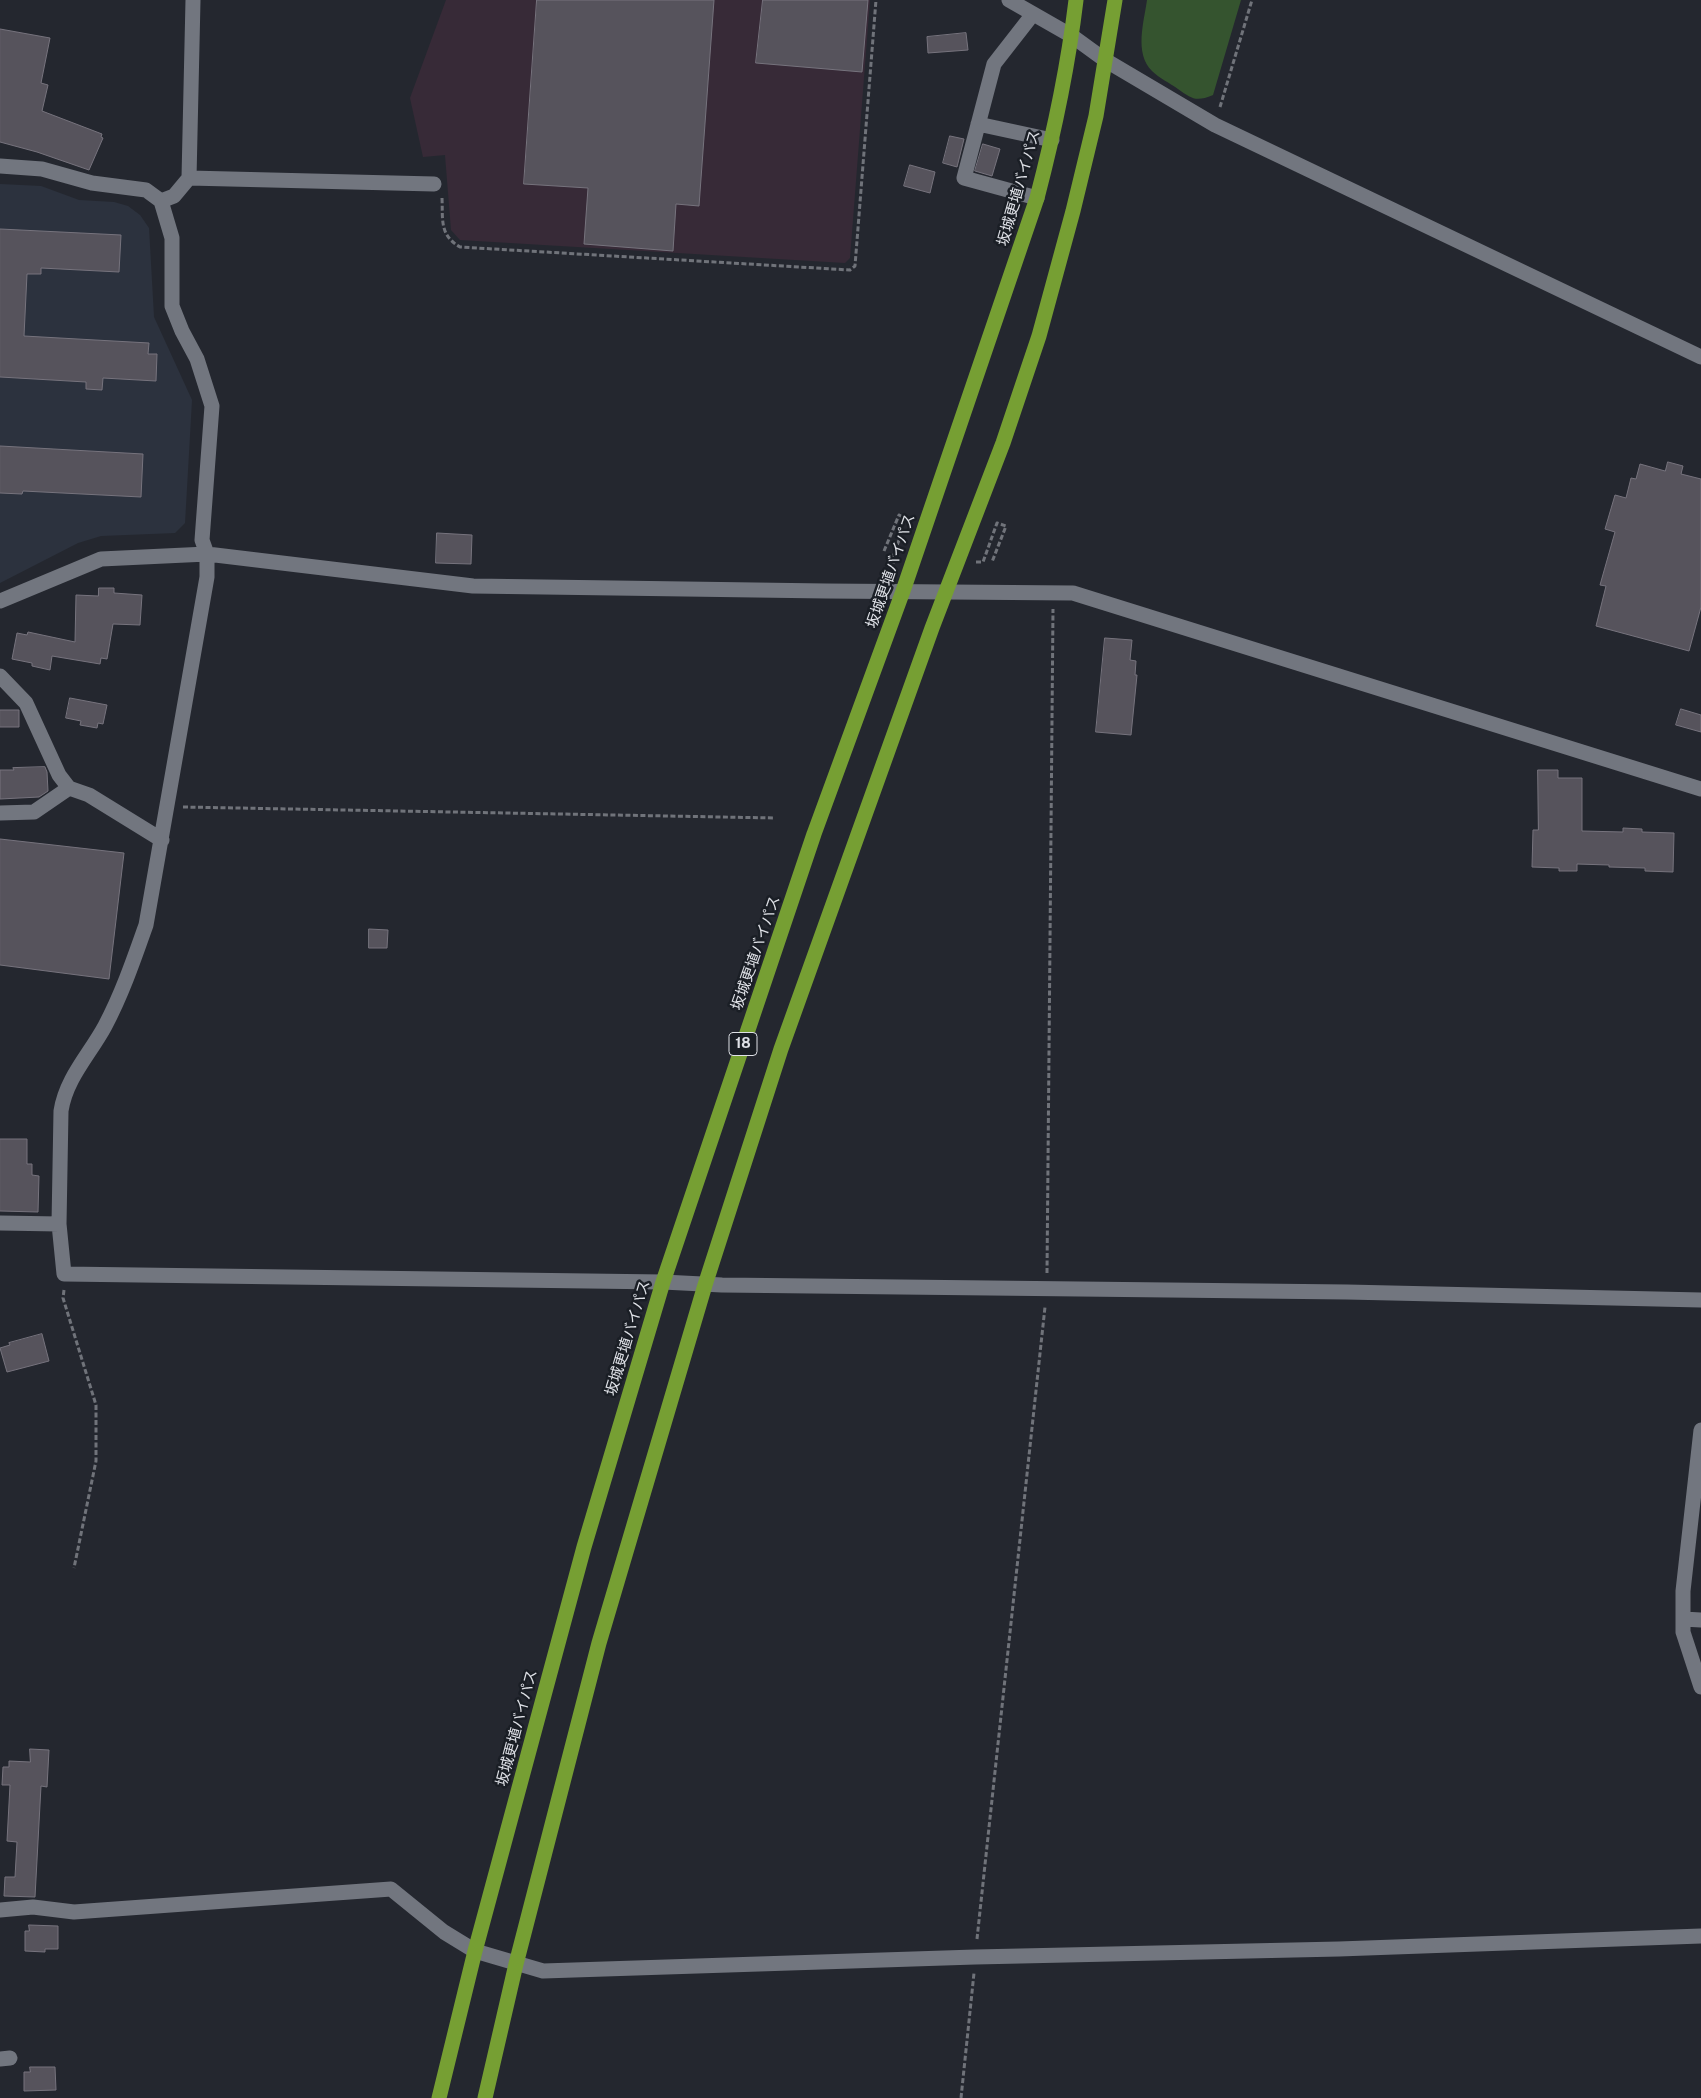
<!DOCTYPE html>
<html>
<head>
<meta charset="utf-8">
<style>
	body { margin:0 }
	canvas { display:block; background:#24272f }
</style>
</head>
<body>
<canvas width="1701" height="2098"></canvas>
<script>
const g = document.querySelector('canvas').getContext('2d');
g.lineJoin = 'round';
function paint(path, color) {
  g.fillStyle = color;
  g.fill(path, 'evenodd');
}
function trace(path, color, width, dash) {
  g.strokeStyle = color;
  g.lineWidth = width;
  g.lineCap = dash ? 'butt' : 'round';
  g.setLineDash(dash || []);
  g.stroke(path);
}
function write(font, color, halo, rows, align = 'center') {
  g.font = font + ' "Public Sans","Noto Sans JP",sans-serif';
  g.lineWidth = 5;
  g.setLineDash([]);
  g.textBaseline = 'middle';
  g.strokeStyle = halo;
  g.fillStyle = color;
  for (const [text, x, y, turn = 0] of rows) {
    g.save();
    g.translate(x, y);
    g.rotate((+turn || 0) * Math.PI / 180);
    g.textAlign = isNaN(turn) ? turn : align;
    if (halo) g.strokeText(text, 0, 0);
    g.fillText(text, 0, 0);
    g.restore();
  }
}
paint(new Path2D(`
	M446,0H870L850,258L845,263L460,240L451,230L445,155L423,157L410,98Z`), '#372a37');
paint(new Path2D(`
	M0,184L41,186L79,200L114,202L128,206L140,215L149,228L154,317L192,400L185,523L175,533L101,536L78,543L0,583Z`), '#2c323e');
paint(new Path2D(`
	M1147,0H1241L1213,95C1196,102 1192,99 1178,89C1170,83 1159,78 1152,71C1134,53 1144,22 1147,0Z`), '#35542f');
const building = new Path2D(`
	M537,0H714L699,206L676,204L673,251L584,244L588,188L524,184Z
	M763,0H868L862,72L756,63Z
	M0,29L50,38L41,83L48,85L42,111L102,134L101,137L103,138L89,170L37,152L0,142Z
	M966,33L968,50L928,53L927,37Z
	M950,136L964,139L957,167L943,163Z
	M983,144L1000,149L992,176L975,171Z
	M910,165L935,172L930,193L904,186Z
	M0,229L121,235L119,272L41,268V274H27L24,336L149,343L148,354H157L156,381L103,378L102,390L86,389V382L0,377Z
	M0,446L143,454L141,497L23,491L22,494L0,493Z
	M1668,462L1683,466L1681,474L1701,479V607L1689,651L1596,626L1606,586L1600,585L1615,532L1605,529L1615,495L1626,498L1631,478L1636,479L1640,464L1665,471Z
	M437,533L472,535L471,564L436,563Z
	M99,588H114V593L142,595L140,625L113,624L107,659L101,658L100,664L52,656L50,670L32,666V663L12,659L17,633L27,635L28,632L75,642L76,595L98,596Z
	M1105,638L1132,640L1130,660L1136,661L1135,675H1137L1131,735L1096,732Z
	M70,698L107,705L103,724L98,723L97,728L80,725L81,721L66,718Z
	M1681,709L1701,715V732L1676,725Z
	M0,710H19V727H0Z
	M45,767L47,772L48,791L39,797L0,799V770H14L13,768Z
	M1538,770H1558V778H1582V831L1623,832V828L1642,829V832L1674,833L1673,872L1645,871V868L1609,867V865L1577,864V871H1559V868L1532,867L1533,830H1538Z
	M0,839L124,853L109,979L0,965Z
	M369,929L388,930L387,948H369Z
	M0,1139H27V1164H32V1175L39,1176L38,1212L0,1211Z
	M42,1334L49,1361L7,1372L0,1348L10,1345L9,1343Z
	M30,1749L49,1750L47,1787L41,1786L35,1897L4,1896L5,1877H15L17,1842L7,1841L10,1785H2L3,1767H9V1761L30,1762Z
	M29,1925L58,1926V1949H45V1952L25,1951V1931H29Z
	M30,2067H55L56,2090L24,2091V2072H30Z`);
paint(building, '#56535c');
trace(building, '#76737d', 1);
trace(new Path2D(`
	M1220,107L1252,0
	M442,198C443,219 439,235 460,247L850,270L855,266L876,0
	M884,551L899,515L907,519L906,521
	M895,562H891L903,529
	M976,562H983L997,523L1006,526L992,562
	M183,807L775,818
	M1047,1273L1053,609
	M64,1290L63,1298L96,1405V1461L74,1568
	M977,1939L1045,1307
	M961,2098L974,1973`), '#70737a', 3, [5, 2.5]);
trace(new Path2D(`
	M193,0L189,178L434,184
	M1009,0L1072,36L1105,60L1215,125L1701,357
	M1033,14L994,64L964,178L1037,198
	M978,124L1052,140
	M0,166L42,169L92,183L146,190L161,201L172,238V306L182,331L197,359L212,406L202,540L207,554V577L146,925C134,959 122,994 105,1026C90,1054 66,1078 61,1111L59,1224L64,1274L663,1282L722,1285L1347,1292L1701,1300
	M161,201L174,196L189,178
	M0,601L101,559L207,554L473,586L826,591L1073,593L1701,789
	M0,676L26,703L59,775L69,788L89,795L162,840
	M0,813L34,812L69,788
	M0,1223L59,1224
	M1701,1430L1683,1591V1632L1701,1687
	M1683,1619L1701,1620
	M0,1910L33,1907L74,1912L391,1889L444,1932L475,1951L543,1971L975,1957L1339,1949L1701,1936
	M0,2059L10,2058`), '#72767f', 15);
trace(new Path2D(`
	M439,2098L475,1951L584,1547L663,1282L814,834L903,591L1037,198C1054,133 1068,67 1076,0
	M485,2098L516,1964L599,1643L705,1285L781,1049L932,628L1003,443L1039,336L1073,211L1096,116L1115,0`), '#769f33', 15);
for (const [x, y, w] of [
	[743,1044,28]
]) {
  const box = new Path2D();
  box.roundRect(x - w / 2, y - 11.5, w, 23, 4);
  g.fillStyle = '#1a1e25';
  g.fill(box);
  trace(box, '#dfe1e7', 1);
}
write('bold 14px', '#dfe1e7', null, [
	["18",743,1044]
]);
write('15px', '#dfe1e7', '#1a1e25', [
	["坂城更埴バイパス",1019,188,-74],
	["坂城更埴バイパス",891,571,-71],
	["坂城更埴バイパス",756,953,-71],
	["坂城更埴バイパス",628,1338,-73],
	["坂城更埴バイパス",517,1728,-75]
]);
</script>
</body>
</html>
